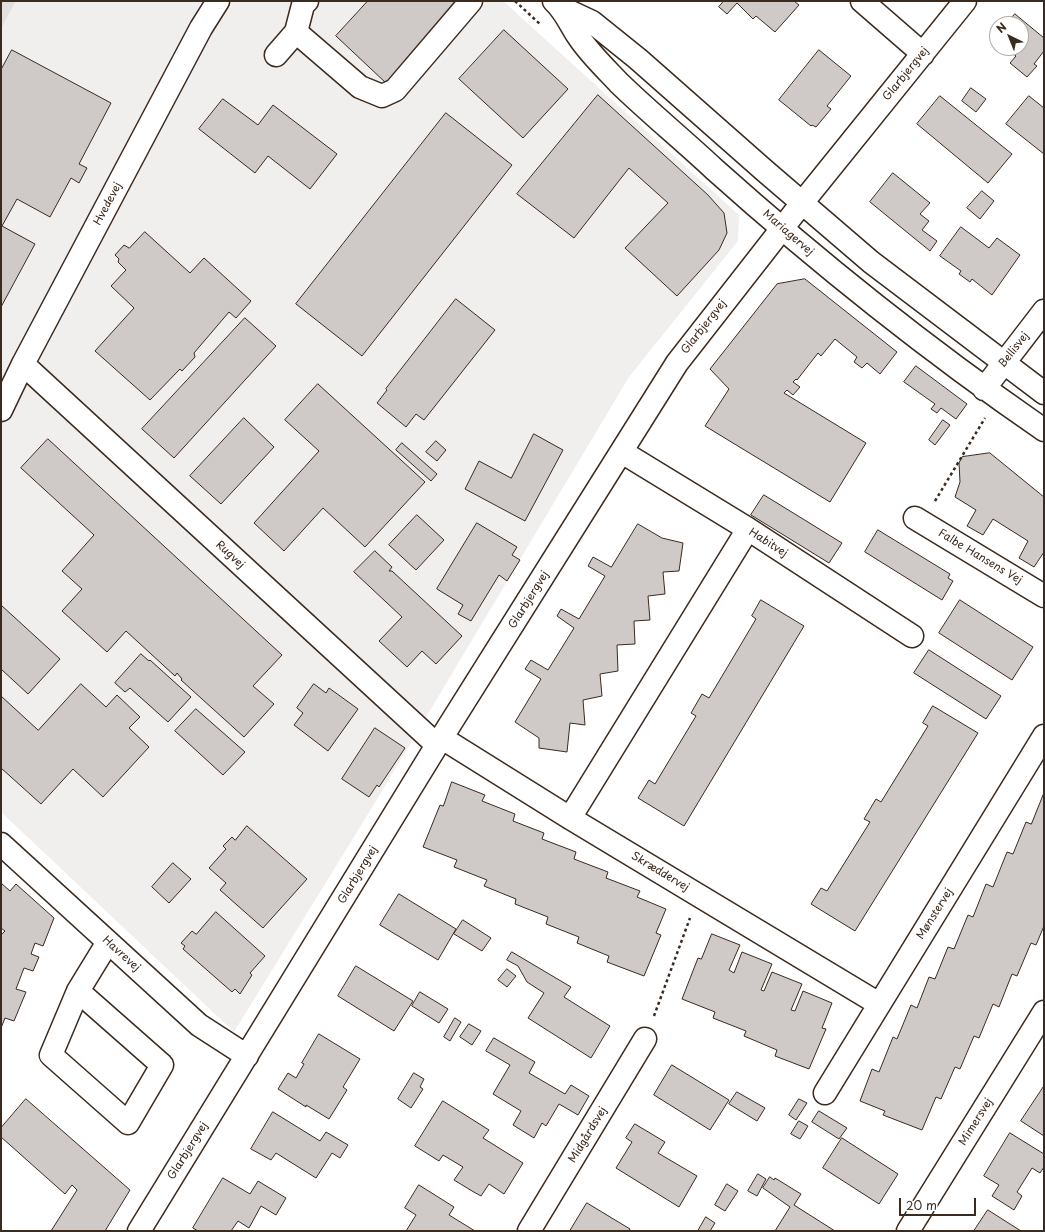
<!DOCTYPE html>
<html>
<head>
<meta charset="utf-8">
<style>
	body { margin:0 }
	#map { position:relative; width:1045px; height:1232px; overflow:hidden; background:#fff; font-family:"Playpen Sans",sans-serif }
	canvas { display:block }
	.frame { position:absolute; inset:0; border:2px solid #3b2a1e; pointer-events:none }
	.north { position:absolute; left:989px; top:16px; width:40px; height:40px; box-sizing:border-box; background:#fff; border:1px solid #b1aaa5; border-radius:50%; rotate:317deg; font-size:11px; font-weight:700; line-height:16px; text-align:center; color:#3b2a1e }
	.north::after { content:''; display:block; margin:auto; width:14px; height:18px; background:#3b2a1e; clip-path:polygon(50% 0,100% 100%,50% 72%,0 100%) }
	.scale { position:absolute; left:899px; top:1198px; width:77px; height:18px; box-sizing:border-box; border:2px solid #3b2a1e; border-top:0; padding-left:5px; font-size:12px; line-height:14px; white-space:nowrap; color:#3b2a1e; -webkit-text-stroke:3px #fff; paint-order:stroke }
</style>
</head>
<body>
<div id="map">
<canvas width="1045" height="1232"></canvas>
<div class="frame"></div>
<div class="north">N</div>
<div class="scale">20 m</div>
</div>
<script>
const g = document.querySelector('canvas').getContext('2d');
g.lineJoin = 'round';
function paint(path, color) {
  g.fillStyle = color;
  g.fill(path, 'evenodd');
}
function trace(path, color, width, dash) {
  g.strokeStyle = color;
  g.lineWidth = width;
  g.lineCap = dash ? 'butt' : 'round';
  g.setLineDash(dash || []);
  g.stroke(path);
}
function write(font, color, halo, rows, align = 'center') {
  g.font = font + ' "Playpen Sans",sans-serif';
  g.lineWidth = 3;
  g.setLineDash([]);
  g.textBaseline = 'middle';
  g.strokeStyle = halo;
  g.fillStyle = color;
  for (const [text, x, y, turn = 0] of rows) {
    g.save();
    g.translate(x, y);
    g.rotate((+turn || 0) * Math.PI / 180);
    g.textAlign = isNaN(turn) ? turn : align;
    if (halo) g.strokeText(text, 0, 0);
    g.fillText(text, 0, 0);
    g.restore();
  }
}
paint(new Path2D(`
	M16,1H503L739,215L738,241L629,377L376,801L234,1032L1,812V29Z`), '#f1efee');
paint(new Path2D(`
	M1,1H16L1,29Z`), '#e2e0de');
const building = new Path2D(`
	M368,1H461L386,83L336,36Z
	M724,1H794L799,5L775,32L756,16L753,19L737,3L727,14L719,7Z
	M1015,14L1044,38V51L1034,64L1037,66L1027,77L1010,63L1016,56L1006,48H1021V24H1007Z
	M504,30L568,89L523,138L459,79Z
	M12,50L111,103L79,164L87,168L79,183L71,178L50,217L17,199L2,226L35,244L1,307V70Z
	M819,50L851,76L827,106L831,109L816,127L812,125L811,126L779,100Z
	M971,88L986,99L976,112L962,101Z
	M598,95L708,195L724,213L727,233L719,250L677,296L625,248L668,203L629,168L574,238L517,194Z
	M940,96L1012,154L988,183L917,124Z
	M1029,96L1044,108V154L1006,124Z
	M223,99L258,125L273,105L337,154L310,189L268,156L255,173L199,129Z
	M446,113L512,165L362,356L296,304Z
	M893,173L930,203L920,214L929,221L922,230L937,241L930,251L870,202Z
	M982,191L994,201L980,219L967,208Z
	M961,227L989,248L997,238L1020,255L992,295L972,279L970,282L959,274L961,271L940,256Z
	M145,232L190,273L204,258L251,301L236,318L229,312L194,353L195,357L182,371L180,369L150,400L95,351L134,308L111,286L126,270L118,262L119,259L115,255L124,245L129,248Z
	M805,279L897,352L880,374L867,363L862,368L854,362L857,357L835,339L821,356L818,353L797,380L796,379L793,382L800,387L793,395L787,390L784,393L866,443L830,502L705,426L729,389L710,369L777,284Z
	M456,299L495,330L424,420L416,414L406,427L377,403L387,390L386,389Z
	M245,318L276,346L174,458L142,429Z
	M916,366L967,404L956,419L941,408L937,413L931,409L935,404L904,382Z
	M318,384L425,482L365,547L323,508L284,551L254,523L319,451L285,420Z
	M244,418L274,447L221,504L190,476Z
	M943,420L950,425L935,445L929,440Z
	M534,434L563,450L525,521L465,489L479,461L511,478Z
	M48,439L282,655L253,686L274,704L244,737L181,680L182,679L177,673L175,676L126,631L107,652L62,611L82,589L62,571L94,535L21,468Z
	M436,441L446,450L437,461L426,452Z
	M402,443L437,474L431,481L396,450Z
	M990,453L1044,497V552L1034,567L1019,558L1028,541L993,519L983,535L967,526L976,510L955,497L960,482L959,463L962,457Z
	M764,495L842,543L829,563L751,515Z
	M417,515L444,540L416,570L389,545Z
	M477,523L517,547L512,555L520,560L507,581L499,575L471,621L458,614L463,605L437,589Z
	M638,524L662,538L683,543L679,571L663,572L665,594L648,596L650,620L634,621L635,644L617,645L618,671L600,674L602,696L583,700L585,725L570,723L567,752L539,748V738L515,722L541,679L525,669L531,660L548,670L574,628L557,616L561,609L579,619L605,576L588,566L593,557L611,567Z
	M878,530L950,574L948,578L953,581L942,600L865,552Z
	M375,551L392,567L389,571H392L462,636L436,664L422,651L407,667L379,641L402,617L354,572Z
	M761,600L804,626L684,826L638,798L649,780L655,784L696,716L691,713L702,694L709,698L756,619L752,616Z
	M960,600L1033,647L1012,680L939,633Z
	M1,605L60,659L28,694L1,669Z
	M929,650L1001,696L986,719L914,673Z
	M141,654L149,661L150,660L191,697L168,722L130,688L125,692L115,683Z
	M81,684L106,707L117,695L140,717L129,728L149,747L103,797L73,769L41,804L1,768V696L38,730Z
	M314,684L326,693L329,688L358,709L328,751L294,725L303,713L297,708Z
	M933,706L978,733L855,931L811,904L821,888L827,891L870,822L864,819L876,799L881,802L928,726L923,723Z
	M196,709L245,752L223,775L175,731Z
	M375,728L405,748L379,787L377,785L369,797L342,779Z
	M452,782L485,795L482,801L515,814L513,821L544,833L542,839L576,852L574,859L608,872L606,878L640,891L637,897L666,909L656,933L661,935L644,976L607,962L609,956L577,943L579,937L546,924L548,917L515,904L516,899L484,886L487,880L454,867L457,860L423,847L440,805L443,806Z
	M1044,793V926L1036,945L1031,943L1017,976L1012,974L999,1007L993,1004L979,1038L974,1036L960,1069L955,1067L941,1099L936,1097L922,1130L883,1115L885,1111L860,1101L872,1069L879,1072L893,1037L897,1039L911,1005L917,1008L929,977L935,979L948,947L954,949L968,915L973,917L986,884L993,887L1007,852L1013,854L1026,822L1031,824Z
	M247,826L307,879L263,928L220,890L226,883L209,868L226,849L223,846L232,837L235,840Z
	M173,863L191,879L169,903L152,887Z
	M1,883L10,891L16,884L54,918L43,946L35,943L31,954L39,957L33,971L24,968L16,989L26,992L14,1021L5,1018L1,1028V935L5,931L1,928Z
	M399,894L456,929L438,960L380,925Z
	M216,912L265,956L250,973L252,975L240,994L235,989L232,992L183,949L185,946L181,943L192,931L196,934Z
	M463,920L491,938L482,951L454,934Z
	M712,934L740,945L729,970L734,973L742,952L772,964L761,990L764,991L772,972L802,984L791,1010L795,1011L803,991L832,1003L822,1028L826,1029L809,1069L775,1056L777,1050L744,1036L746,1031L713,1018L715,1012L682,999L698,958L701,959Z
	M512,952L571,987L564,997L610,1026L591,1058L528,1018L544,993L527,982L518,966L507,960Z
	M356,966L413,1001L394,1031L338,996Z
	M507,969L516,976L507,987L498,980Z
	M420,992L448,1009L439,1023L412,1006Z
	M455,1018L461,1022L450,1041L444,1037Z
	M469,1024L481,1031L472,1045L460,1037Z
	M319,1034L360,1059L343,1087L347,1090L329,1119L306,1105V1107L278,1089L288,1073L296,1078L304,1064L302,1063Z
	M494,1038L535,1062L529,1073L565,1094L571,1085L589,1096L578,1115L559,1104L546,1126L542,1123L534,1138L513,1125L521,1111L493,1094L510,1065L486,1051Z
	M672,1065L729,1100L710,1130L654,1095Z
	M414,1073L424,1079L420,1087L423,1089L411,1108L398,1099Z
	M1044,1086V1136L1021,1121Z
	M737,1092L765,1108L757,1121L729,1104Z
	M26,1099L130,1190L105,1231H51L77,1190L72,1185L65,1194L1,1137V1128Z
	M799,1099L807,1103L796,1120L789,1115Z
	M443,1101L489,1130L483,1138L523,1163L504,1194L489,1184L481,1196L472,1191L454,1180L463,1167L443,1155L439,1161L415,1146Z
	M819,1111L847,1128L839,1139L812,1122Z
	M273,1112L320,1141L326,1132L348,1145L340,1158L332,1153L316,1178L276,1153L271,1160L251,1149Z
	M799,1121L808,1126L800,1139L791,1134Z
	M635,1124L665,1142L658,1153L697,1176L679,1207L616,1168L632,1142L626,1138Z
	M1010,1133L1044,1154V1167L1040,1173L1032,1168L1017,1192L1022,1196L1014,1210L992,1196L999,1185L984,1176Z
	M842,1138L898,1174L879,1204L823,1168Z
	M758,1174L766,1179L757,1196L748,1191Z
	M770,1177L774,1180L775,1178L801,1194L794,1205L835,1231H775L790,1207L763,1188Z
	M223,1178L250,1194L258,1181L286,1198L276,1215L261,1206L249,1228L238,1221L231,1231H198L193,1228Z
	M727,1184L738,1191L725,1211L715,1205Z
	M419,1185L454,1207L449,1215L475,1231H406L416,1215L405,1208Z
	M587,1203L630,1229L629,1231H570Z
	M988,1210L1021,1231H974Z
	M706,1217L715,1223L710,1231H698Z`);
paint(building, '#cfcac7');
trace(building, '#3b2a1e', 1);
const minor = new Path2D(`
	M554,1C565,11 570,24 578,36C589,53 605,68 619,83C650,113 683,140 714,169C819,263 928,350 1044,430
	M862,1L923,54
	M560,7L592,22L638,59L765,171L871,262L1044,393
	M296,32L360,87L382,96L395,90L471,1
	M276,55L296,32L303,5L307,1
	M23,364L437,745
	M984,389L1044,311
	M1,410L23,364L201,28L218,1
	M622,452L748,529L912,636
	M915,518L1044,596
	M442,738L570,818L879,1004
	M570,818L748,529
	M1,844L199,1025L247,1056
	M78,991L162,1065L128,1123L51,1055L78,991L108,942
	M825,1093L1044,736
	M139,1231L437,745L677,363L802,203L965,1
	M529,1231L645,1039
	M908,1231L1044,1012`);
trace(minor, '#3b2a1e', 25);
trace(new Path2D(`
	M515,1L541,25
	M935,501L985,418
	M654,1016L690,918`), '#3b2a1e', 2.5, [3, 3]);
trace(minor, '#fff', 22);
write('11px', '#3b2a1e', '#fff', [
	["Glarbjergvej",906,74,-51],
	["Hvedevej",108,204,-62],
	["Mariagervej",788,233,41],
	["Glarbjergvej",704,327,-52],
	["Bellisvej",1014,350,-52],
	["Habitvej",768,543,33],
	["Rugvej",230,555,43],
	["Falbe Hansens Vej",980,557,31],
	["Glarbjergvej",529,600,-58],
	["Skræddervej",660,872,31],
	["Glarbjergvej",358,875,-59],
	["Mønstervej",935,914,-58],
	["Havrevej",121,954,42],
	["Mimersvej",976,1122,-58],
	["Midgårdsvej",588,1135,-59],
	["Glarbjergvej",188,1151,-58]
]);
</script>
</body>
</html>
